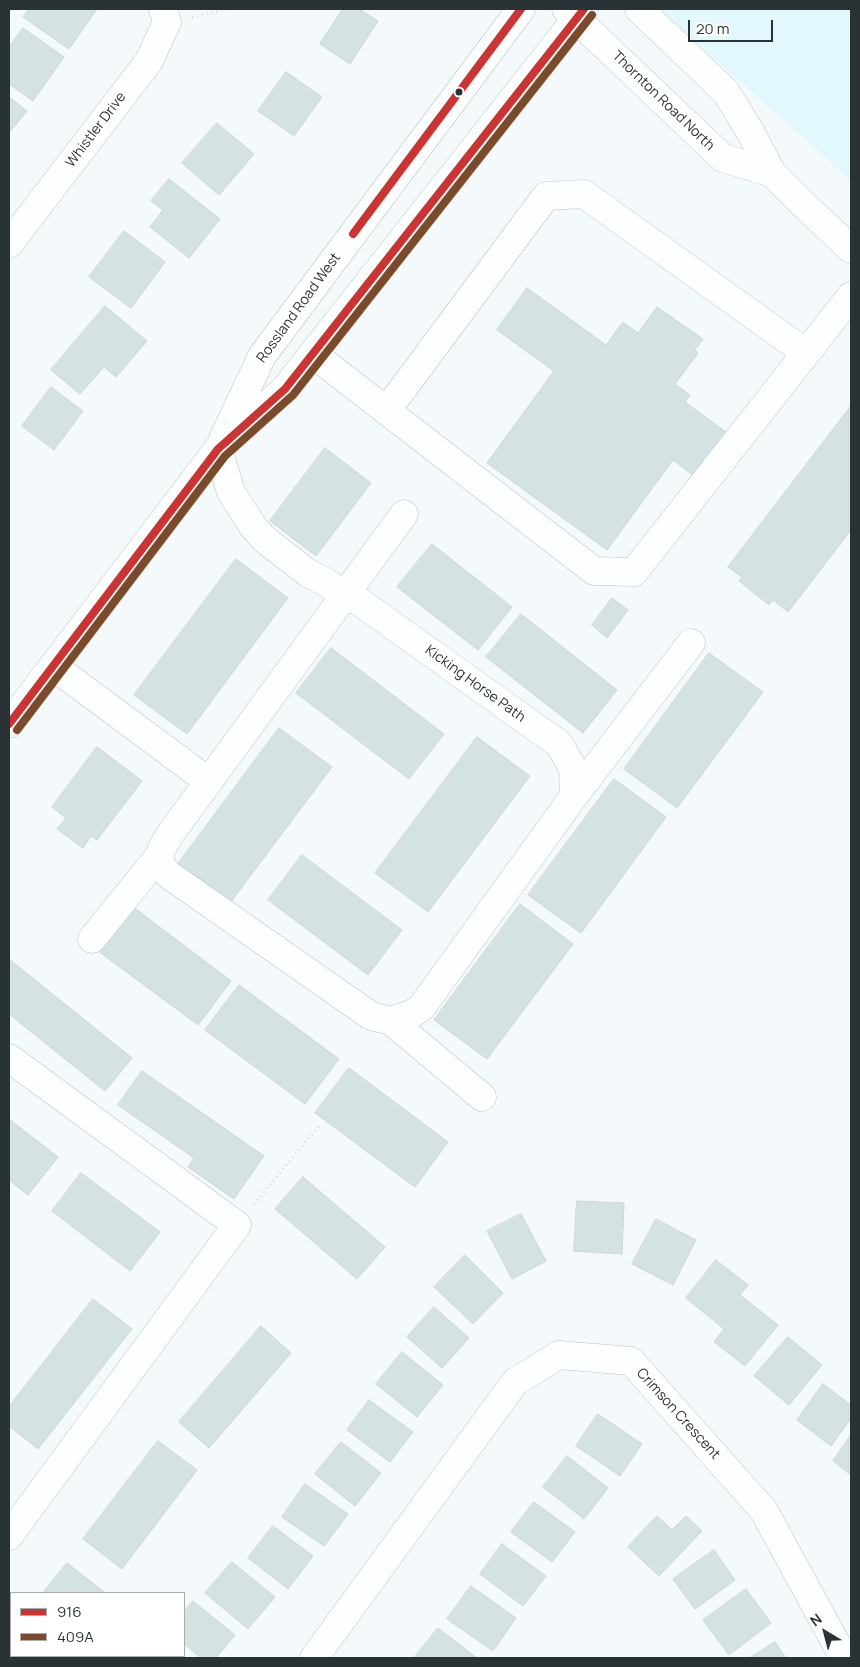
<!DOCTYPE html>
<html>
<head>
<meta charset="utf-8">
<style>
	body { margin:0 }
	#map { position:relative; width:860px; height:1667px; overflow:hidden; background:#f4fafb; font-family:Manrope,sans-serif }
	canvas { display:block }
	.frame { position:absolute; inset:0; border:10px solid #293335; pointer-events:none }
	.legend { position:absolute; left:10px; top:1592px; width:175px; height:65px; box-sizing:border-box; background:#fff; border:1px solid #a9adae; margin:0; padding:6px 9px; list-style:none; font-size:15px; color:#293335 }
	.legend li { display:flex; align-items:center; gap:10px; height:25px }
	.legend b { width:25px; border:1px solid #a9adae }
	.north { position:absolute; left:800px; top:1607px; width:50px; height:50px; -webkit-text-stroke:4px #fff; paint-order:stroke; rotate:323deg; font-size:14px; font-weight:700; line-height:20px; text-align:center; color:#293335 }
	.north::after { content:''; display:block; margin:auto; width:18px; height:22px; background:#293335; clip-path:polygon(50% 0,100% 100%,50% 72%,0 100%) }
	.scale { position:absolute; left:688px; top:20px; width:85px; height:22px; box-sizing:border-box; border:2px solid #293335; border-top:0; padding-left:6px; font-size:15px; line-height:18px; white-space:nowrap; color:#293335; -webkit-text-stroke:4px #fff; paint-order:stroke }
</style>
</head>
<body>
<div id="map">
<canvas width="860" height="1667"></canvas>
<div class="frame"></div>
<ul class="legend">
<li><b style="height:6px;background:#c33"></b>916</li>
<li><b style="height:6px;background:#7a4b2a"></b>409A</li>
</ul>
<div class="north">N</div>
<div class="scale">20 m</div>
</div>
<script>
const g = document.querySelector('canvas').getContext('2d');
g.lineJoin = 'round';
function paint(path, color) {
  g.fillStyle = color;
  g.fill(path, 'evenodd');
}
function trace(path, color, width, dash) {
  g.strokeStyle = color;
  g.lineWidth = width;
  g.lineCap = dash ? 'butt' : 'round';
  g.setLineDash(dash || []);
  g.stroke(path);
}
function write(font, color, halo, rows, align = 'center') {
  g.font = font + ' Manrope,sans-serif';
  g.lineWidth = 4;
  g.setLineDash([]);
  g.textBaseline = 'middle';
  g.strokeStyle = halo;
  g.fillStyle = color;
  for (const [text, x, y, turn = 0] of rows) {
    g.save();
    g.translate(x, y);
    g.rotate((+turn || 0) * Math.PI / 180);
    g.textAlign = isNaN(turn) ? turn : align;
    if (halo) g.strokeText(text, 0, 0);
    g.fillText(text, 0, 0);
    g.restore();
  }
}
paint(new Path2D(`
	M659,9H851V181Z`), '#e2f8fd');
const building = new Path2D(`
	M29,9H97L69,49L23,17Z
	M343,9H359L378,21L350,64L320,44Z
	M23,28L64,57L33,101L9,84V48Z
	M286,72L322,97L294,136L258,111Z
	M9,97L27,111L9,133Z
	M217,123L254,154L219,195L182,163Z
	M169,179L220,219L189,258L150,227L163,210L151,201Z
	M124,231L165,262L131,308L89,277Z
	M527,288L606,345L623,322L638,333L657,307L703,339L695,350L698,353L675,384L690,395L685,402L730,435L698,479L673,460L607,550L487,463L554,371L497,330Z
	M105,306L147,341L116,377L104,367L80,394L51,370Z
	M51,387L83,411L54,450L22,426Z
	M851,406V530L788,612L773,600L769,605L739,581L742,577L728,567Z
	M325,448L371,483L316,556L270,521Z
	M432,544L512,607L478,650L397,587Z
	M236,559L288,598L187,734L134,695Z
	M612,598L628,610L607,638L592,625Z
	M521,614L617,690L583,733L486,657Z
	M331,648L444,734L409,779L296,693Z
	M709,653L763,692L677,808L624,769Z
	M279,728L332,767L230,903L178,864Z
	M477,737L530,776L428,912L375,873Z
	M97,747L142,781L97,840L91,836L83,848L57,829L66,818L52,807Z
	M614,779L666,817L581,933L528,895Z
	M302,855L402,930L368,975L268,900Z
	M128,903L231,981L198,1025L94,948Z
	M520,904L573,944L487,1059L434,1020Z
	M9,959L132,1058L105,1091L9,1014Z
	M239,985L339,1059L305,1104L205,1030Z
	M349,1068L448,1142L415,1187L315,1113Z
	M142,1071L264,1156L234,1199L188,1167L194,1158L118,1105Z
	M9,1119L58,1157L28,1195L9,1180Z
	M81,1173L160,1232L130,1271L52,1211Z
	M303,1177L385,1247L357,1279L275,1209Z
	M577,1201L624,1203L622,1254L574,1251Z
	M521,1214L546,1261L512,1279L487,1231Z
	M656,1219L696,1240L673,1285L632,1264Z
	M465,1255L503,1293L473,1324L434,1287Z
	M716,1260L748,1285L740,1295L778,1325L745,1366L714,1342L724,1329L686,1298Z
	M93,1299L132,1329L38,1449L9,1426V1407Z
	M434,1307L469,1338L442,1368L407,1337Z
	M261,1326L291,1353L209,1448L179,1422Z
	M788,1337L822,1365L789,1405L754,1376Z
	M402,1352L443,1385L417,1417L376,1384Z
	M823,1384L851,1405V1418L831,1446L797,1420Z
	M369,1400L413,1432L390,1462L347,1430Z
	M598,1414L642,1444L620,1476L576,1446Z
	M851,1435V1475L833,1461Z
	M158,1441L197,1470L122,1569L83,1539Z
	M341,1442L381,1473L355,1506L315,1474Z
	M567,1456L608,1488L584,1519L543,1487Z
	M305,1484L348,1514L324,1546L282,1517Z
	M534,1502L575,1532L552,1562L511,1532Z
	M657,1516L672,1530L686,1516L702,1531L659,1576L628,1547Z
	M273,1526L313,1556L288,1589L248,1558Z
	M502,1544L546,1576L523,1606L480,1574Z
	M714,1550L735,1580L695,1609L673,1579Z
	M232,1562L275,1597L248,1629L205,1593Z
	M67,1563L104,1592L103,1593H43Z
	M471,1586L516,1618L493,1651L447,1619Z
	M746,1589L771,1623L729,1655L703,1620Z
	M193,1601L235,1635L216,1658H201L184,1644V1612Z
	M438,1628L477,1658H414Z
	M11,1634V1656H54L52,1658H9V1637Z
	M775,1642L786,1658H750Z`);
paint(building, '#d5e2e4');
trace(building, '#ced5d7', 1);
const minor = new Path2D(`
	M9,244L149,61L167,22L163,9
	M313,354L594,571L634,572L851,296
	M387,410L546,196L584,194L806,353
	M218,449L231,492L252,525L264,539L308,573L327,583L344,595L360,602L559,744L573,768L574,796L421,1008L411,1014L391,1021L371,1016L169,875C153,857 160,852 171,833L404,514
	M53,666L208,781
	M574,796L691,643
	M92,939L159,856
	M391,1021L482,1097
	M9,1058L237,1225L9,1536
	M314,1658L515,1382L559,1355L631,1361L764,1511L844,1658`);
const major = new Path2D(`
	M566,9L723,158L772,173
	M639,9L726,92L751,133L772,173L804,205L851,249
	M223,439L262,356L521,9
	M9,724L218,449L285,389L584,9`);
trace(minor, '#bcc4c5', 29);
trace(major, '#bcc4c5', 29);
trace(new Path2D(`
	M192,17L227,9
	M254,1204L319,1126`), '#d8dada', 3, [1, 4]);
trace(minor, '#fdfefe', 28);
trace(major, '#fdfefe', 28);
trace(new Path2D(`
	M353,234L521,9
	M9,724L218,449L285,389L584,9`), '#c33', 8);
trace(new Path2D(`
	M17,730L225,456L293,395L592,15`), '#7a4b2a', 8);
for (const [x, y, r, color] of [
	[459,92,4.5,"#293335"]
]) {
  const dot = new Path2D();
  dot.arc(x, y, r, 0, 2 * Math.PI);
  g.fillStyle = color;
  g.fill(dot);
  trace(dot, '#fff', 2);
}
write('14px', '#293335', '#fff', [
	["Thornton Road North",663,101,44],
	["Whistler Drive",96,130,-53],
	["Rossland Road West",299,308,-54],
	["Kicking Horse Path",475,684,36],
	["Crimson Crescent",678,1414,48]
]);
</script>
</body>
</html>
